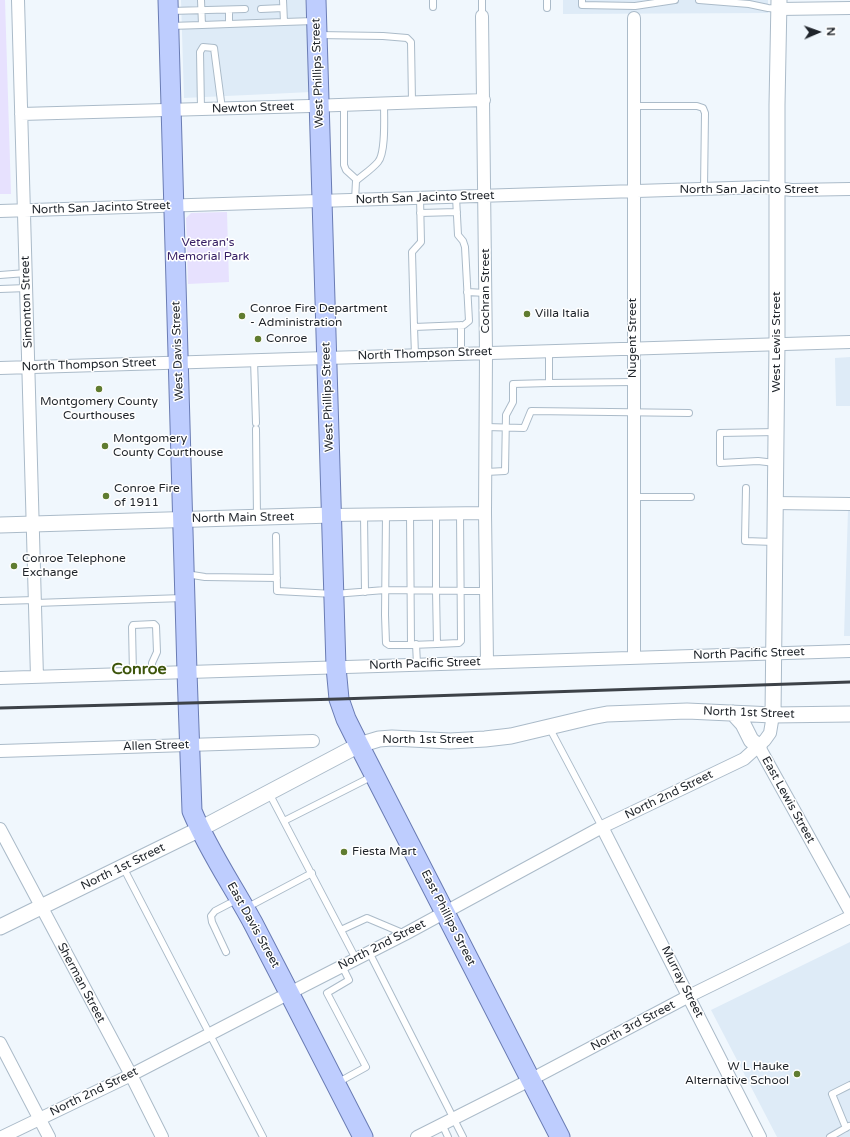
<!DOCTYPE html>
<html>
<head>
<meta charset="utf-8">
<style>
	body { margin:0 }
	#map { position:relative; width:850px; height:1137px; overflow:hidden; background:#f0f7fd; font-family:"Varela Round",sans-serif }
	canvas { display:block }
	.north { position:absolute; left:798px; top:12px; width:40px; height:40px; -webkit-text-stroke:3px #fff; paint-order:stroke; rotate:88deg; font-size:11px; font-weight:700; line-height:16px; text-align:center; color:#1f242a }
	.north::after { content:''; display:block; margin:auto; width:14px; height:18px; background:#1f242a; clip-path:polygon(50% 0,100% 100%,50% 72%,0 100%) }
</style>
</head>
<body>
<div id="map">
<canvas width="850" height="1137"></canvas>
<div class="north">N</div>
</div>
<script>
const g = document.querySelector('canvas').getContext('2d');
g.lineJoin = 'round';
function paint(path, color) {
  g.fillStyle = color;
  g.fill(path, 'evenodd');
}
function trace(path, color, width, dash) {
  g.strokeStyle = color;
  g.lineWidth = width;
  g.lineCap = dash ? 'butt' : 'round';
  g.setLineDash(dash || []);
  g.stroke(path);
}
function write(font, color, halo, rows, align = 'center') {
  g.font = font + ' "Varela Round",sans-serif';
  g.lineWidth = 3;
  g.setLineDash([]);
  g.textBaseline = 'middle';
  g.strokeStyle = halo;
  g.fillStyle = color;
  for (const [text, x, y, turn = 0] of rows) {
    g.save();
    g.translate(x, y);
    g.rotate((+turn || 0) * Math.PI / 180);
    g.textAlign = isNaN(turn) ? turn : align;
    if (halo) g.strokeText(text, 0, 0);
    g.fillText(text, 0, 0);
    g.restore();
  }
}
paint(new Path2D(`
	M181,0H305L311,92L184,98Z
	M563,0H768V13L563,14Z
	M850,357V406H836L835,358Z
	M848,510H850V636H844Z
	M850,942V1137H777L711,1010Z`), '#deebf7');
paint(new Path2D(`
	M0,0H5L11,194H0Z
	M227,212L229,282L188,284L186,218L191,213Z`), '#e7e1fe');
const service = new Path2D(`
	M201,0L202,25L284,22L283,0
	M433,0V7
	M482,0V16
	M547,0V8
	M582,0V5L635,6L675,0
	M699,0L749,4L768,8L778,9
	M261,9L283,8
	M229,10V24
	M170,11L245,9
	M284,22L314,21
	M170,26L202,25
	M318,35L383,36L407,38L411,42L412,102
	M344,105V165L346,170L357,180
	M634,106H697L703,108L705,113L704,189
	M201,109L200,52L203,47L214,48L222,109
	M420,198L421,242L412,252L414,327L464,325L469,321L465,247L463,241L458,235L456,197
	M355,200L356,181C363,175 372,169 378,162C386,153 384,117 384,104
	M420,213L457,212
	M0,275L26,273
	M0,289L27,288
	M467,292L486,293
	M461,325V353
	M414,327L415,355
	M549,350V383L633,382
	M254,360L256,423
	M486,427L524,428L531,411L689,413
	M256,429L257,517
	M775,463L758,461L720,463V433L776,432
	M486,472L505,471L506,415L513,402V384L549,383
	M746,488L745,541L774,542
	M634,497H691
	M386,514L385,615L386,643L389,645H411
	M410,514L411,645L437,644
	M436,514V591L437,644L459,643L461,641L460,513
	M364,515L365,592
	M276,536L277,591L334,594L385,590L486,591
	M186,574L205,577L277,578
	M0,601L35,600
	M35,603L183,598
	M416,644L417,664
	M133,674L132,627L133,625L154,624L156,626L157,652L152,663V673
	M549,727L602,827
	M269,793L356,959
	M284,821L373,776
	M123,867L263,1137
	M246,908L312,873
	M341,930L367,918L405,934
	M226,952L212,922L211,916L215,911L238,899
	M369,952L463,1137
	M337,1083L366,1067L327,993L349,980L342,966
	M442,1124L448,1137
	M846,1128L832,1094L850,1085
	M830,1137L849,1126`);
const minor = new Path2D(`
	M18,0L37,677
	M779,9L850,8
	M482,16L486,353L485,513L487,662
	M21,114L310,106L484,100
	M0,211L764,187L792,190L850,189
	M0,368L850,342
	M775,503L850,504
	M332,515L485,513
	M634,658V18
	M0,678L850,651
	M759,747L850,911
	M0,751L313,741
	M602,827L760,1137
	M0,829L131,1075L162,1137
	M0,1043L49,1137
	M2,1137L131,1075L270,1003L405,934L602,827L744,759L765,740L770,733L773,715
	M417,1137L530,1080L689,996L850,917`);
const tertiary = new Path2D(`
	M0,525L332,515
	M733,713L743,724L751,740L759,747
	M773,715L777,343V105L779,0
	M0,927L200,829L359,745L379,739L392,738L450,741L485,739L511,736L591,717L607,714L687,711L773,715L850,714`);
const primary = new Path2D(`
	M168,0L187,672L192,811C208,850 233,886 253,923C290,994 326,1065 363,1137
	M316,0L336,667L339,699L346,719L359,745L560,1137`);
trace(service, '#abbbc9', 8);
trace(minor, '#abbbc9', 14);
trace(tertiary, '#abbbc9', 17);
trace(primary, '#6a7cb4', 21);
trace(service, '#fff', 6);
trace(minor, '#fff', 12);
trace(tertiary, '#fff', 15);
trace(primary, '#becdfe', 19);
trace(new Path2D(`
	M0,708L339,699L850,682`), '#3d4248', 3);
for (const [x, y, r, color] of [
	[527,314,4,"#607c30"],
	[242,316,4,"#607c30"],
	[258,339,4,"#607c30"],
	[99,389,4,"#607c30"],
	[105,446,4,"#607c30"],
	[106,496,4,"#607c30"],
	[14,566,4,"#607c30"],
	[344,852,4,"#607c30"],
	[797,1074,4,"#607c30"]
]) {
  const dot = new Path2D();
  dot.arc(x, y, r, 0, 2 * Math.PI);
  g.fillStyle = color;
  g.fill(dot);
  trace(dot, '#fff', 1.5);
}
write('12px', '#1f242a', '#fff', [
	["West Phillips Street",318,73,-92],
	["Newton Street",253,108,-2],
	["North San Jacinto Street",749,190],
	["North San Jacinto Street",425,198,-2],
	["North San Jacinto Street",101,208,-2],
	["Cochran Street",486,291,-90],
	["Simonton Street",27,302,-92],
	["Nugent Street",633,338,-90],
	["West Lewis Street",777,342,-90],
	["West Davis Street",178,351,-92],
	["North Thompson Street",425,354,-2],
	["North Thompson Street",89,365,-2],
	["West Phillips Street",328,397,-92],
	["North Main Street",243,518,-1],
	["North Pacific Street",749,654,-2],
	["North Pacific Street",425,664,-2],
	["North 1st Street",749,713,2],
	["North 1st Street",428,740],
	["Allen Street",156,746,-2],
	["North 2nd Street",669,795,-26],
	["East Lewis Street",788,800,61],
	["North 1st Street",123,867,-26],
	["East Phillips Street",448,918,63],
	["East Davis Street",253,925,61],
	["North 2nd Street",382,945,-27],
	["Murray Street",682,982,63],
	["Sherman Street",81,983,62],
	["North 3rd Street",633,1026,-28],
	["North 2nd Street",94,1092,-26]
]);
write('12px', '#361e64', '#fff', [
	["Veteran's",208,243],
	["Memorial Park",208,257]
]);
write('12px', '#1f242a', '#fff', [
	["Conroe Fire Department",250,309],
	["- Administration",250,323],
	["Villa Italia",535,314],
	["Conroe",266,339],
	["Montgomery County",99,402,"center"],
	["Courthouses",99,416,"center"],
	["Montgomery",113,439],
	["County Courthouse",113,453],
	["Conroe Fire",114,489],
	["of 1911",114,503],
	["Conroe Telephone",22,559],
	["Exchange",22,573],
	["Fiesta Mart",352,852],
	["W L Hauke",789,1067,"right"],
	["Alternative School",789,1081,"right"]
], 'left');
write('bold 16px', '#3d550b', '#fff', [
	["Conroe",139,670]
]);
</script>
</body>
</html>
